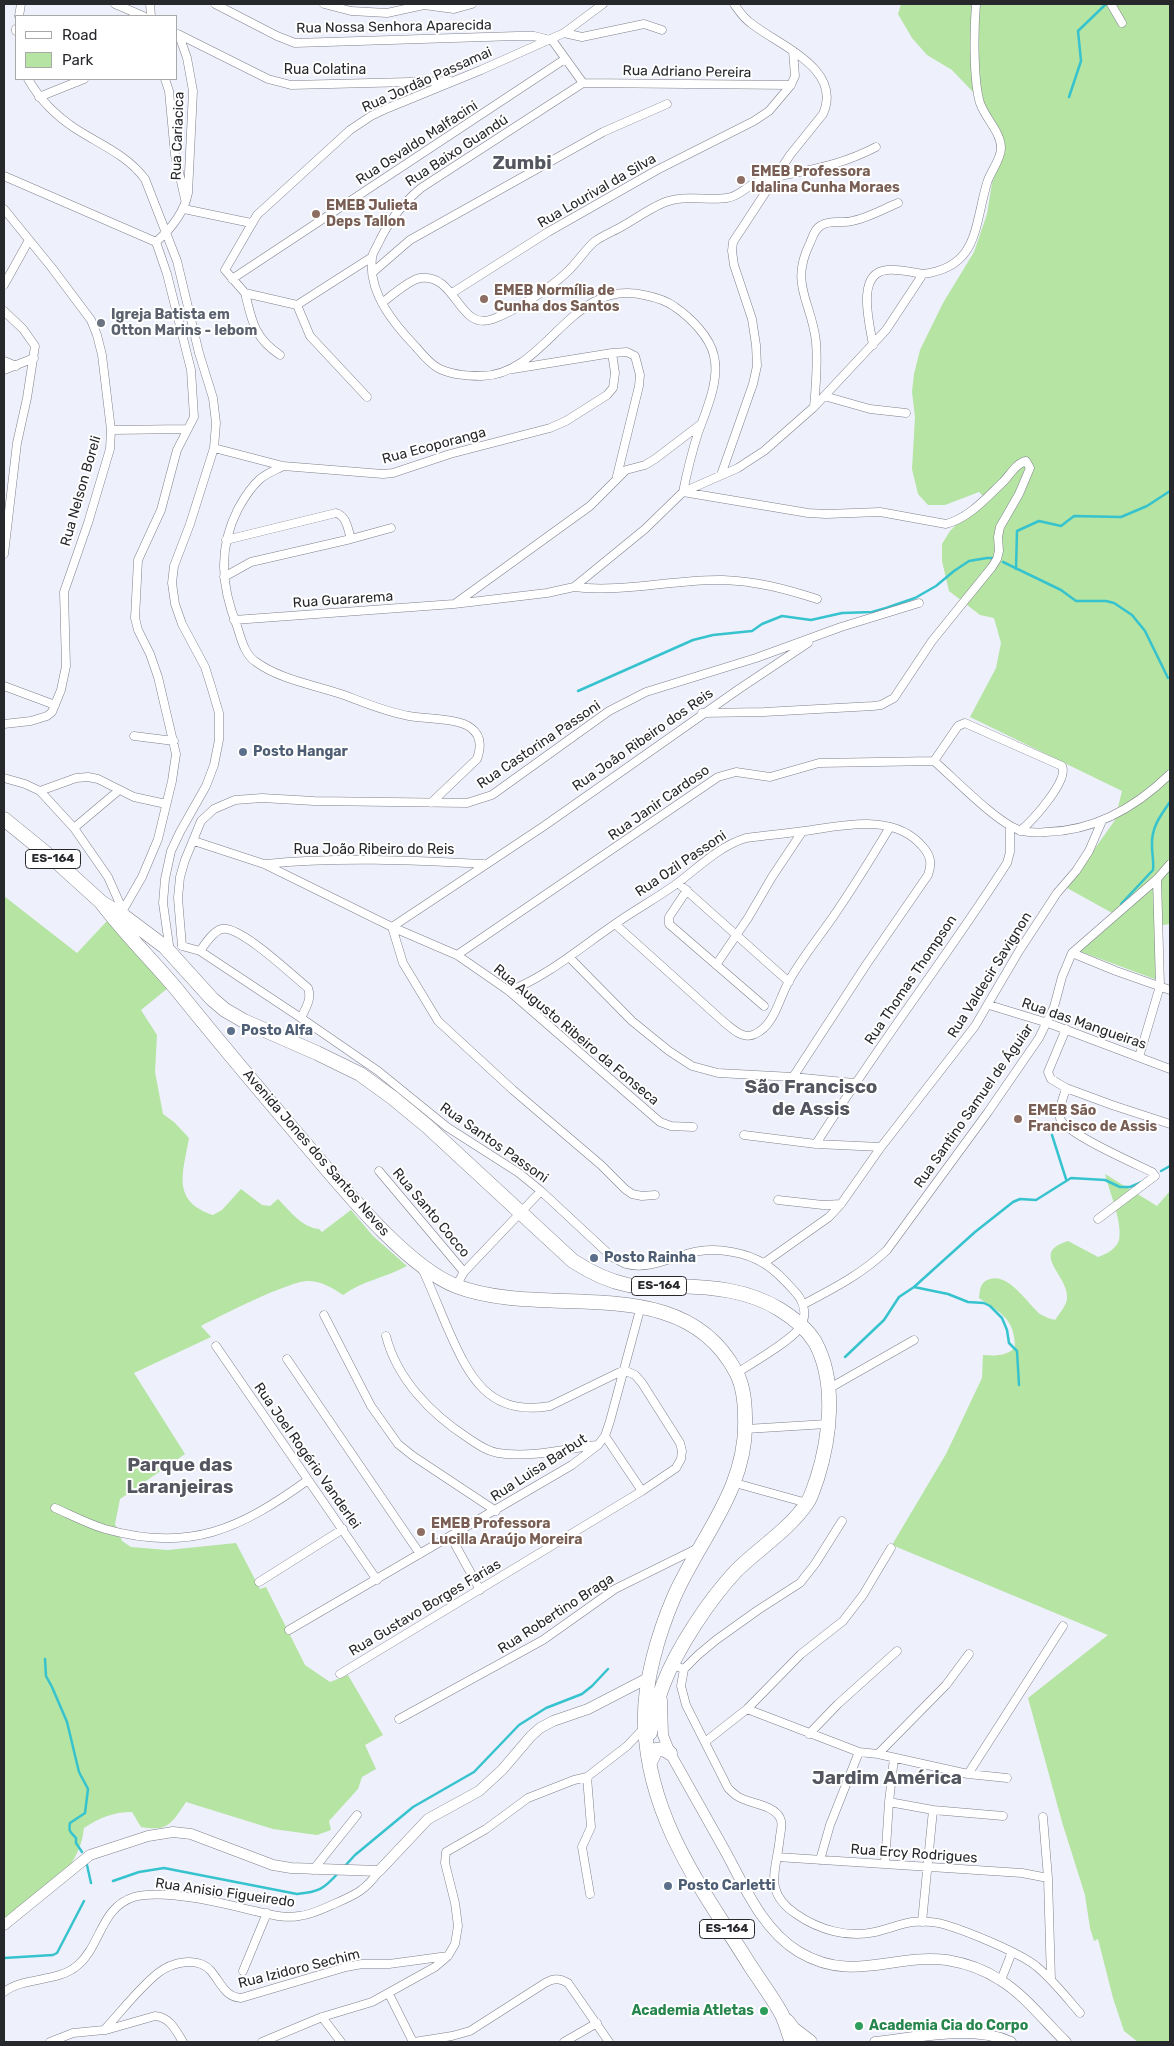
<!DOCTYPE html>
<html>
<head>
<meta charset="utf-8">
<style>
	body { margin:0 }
	#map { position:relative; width:1174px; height:2046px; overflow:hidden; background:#eef0fc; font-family:Rubik,sans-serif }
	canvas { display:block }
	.frame { position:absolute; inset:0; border:5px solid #27282c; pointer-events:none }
	.legend { position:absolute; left:15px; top:15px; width:162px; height:65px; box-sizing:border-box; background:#fff; border:1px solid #a9a9ab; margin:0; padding:6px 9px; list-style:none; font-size:15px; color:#27282c }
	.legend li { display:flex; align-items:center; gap:10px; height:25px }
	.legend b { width:25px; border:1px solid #a9a9ab }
</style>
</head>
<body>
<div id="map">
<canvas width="1174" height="2046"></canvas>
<div class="frame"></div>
<ul class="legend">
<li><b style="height:6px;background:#fff"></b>Road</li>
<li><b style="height:14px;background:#b5e4a3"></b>Park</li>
</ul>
</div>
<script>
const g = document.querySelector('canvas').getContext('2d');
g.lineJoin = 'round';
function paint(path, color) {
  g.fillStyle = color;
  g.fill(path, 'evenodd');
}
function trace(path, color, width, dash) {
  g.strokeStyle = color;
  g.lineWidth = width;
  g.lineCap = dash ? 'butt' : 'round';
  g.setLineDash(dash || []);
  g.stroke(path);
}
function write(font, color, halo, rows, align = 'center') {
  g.font = font + ' Rubik,sans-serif';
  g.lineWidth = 4;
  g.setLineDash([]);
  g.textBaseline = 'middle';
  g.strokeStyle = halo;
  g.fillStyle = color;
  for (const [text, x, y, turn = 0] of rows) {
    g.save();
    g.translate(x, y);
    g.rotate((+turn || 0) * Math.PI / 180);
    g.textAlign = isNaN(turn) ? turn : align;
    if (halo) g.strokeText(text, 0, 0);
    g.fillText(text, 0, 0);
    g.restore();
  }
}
paint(new Path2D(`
	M901,4H1170V924L1157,926L1160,981L1079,951L1114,914L1067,888L1115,820L1122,791L970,717L996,668L1001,643L994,618L980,615L949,591L942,561V544L950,531L984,497L979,492L945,505H928L918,494L912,469L915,417L912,392L914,374L920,350L943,303L974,252L987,214L992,183L1005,148L982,113L973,92L952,70L927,55L912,38L898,14Z
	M4,896L77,953L107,921L168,988L141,1010L157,1035L155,1072L163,1114L174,1122L189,1138C183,1173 171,1201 213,1215L222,1210L241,1189L262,1205L270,1206L278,1199C290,1211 301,1227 319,1229L322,1232L351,1210L373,1236L407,1266C387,1277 362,1281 343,1295C333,1288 321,1281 308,1281C289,1281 220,1316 201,1326L211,1337L134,1373L185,1454L120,1499L115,1524L122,1541L131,1547L168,1550L236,1543L260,1589L266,1587L305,1665L330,1682L348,1675L383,1735L365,1745L376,1769L362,1777L358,1789L329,1821L331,1830L317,1835L273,1829L186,1802C172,1823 168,1832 141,1827L132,1812C113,1812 99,1818 84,1828C79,1875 38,1895 4,1921Z
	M1105,1174L1157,1206L1170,1191V2042H1138L1124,2031L1113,1998L1098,1939L1094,1941L1090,1928L1085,1895L1062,1822L1028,1698L1108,1635L892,1545L946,1454L982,1378L983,1355C996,1356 1005,1356 1015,1348C1015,1319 1001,1313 979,1298C980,1289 980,1282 990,1279C1009,1273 1027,1303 1040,1314C1045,1317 1050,1319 1055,1320C1059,1314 1066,1306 1067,1299C1070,1276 1028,1253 1068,1241L1098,1257C1107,1254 1116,1249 1119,1240C1123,1223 1109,1191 1105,1174Z`), '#b5e4a3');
trace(new Path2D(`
	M1069,97L1081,61L1078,31L1106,4
	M1003,562L1061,590L1076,601H1106L1114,603L1132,615L1145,631L1168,678
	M1016,569L1017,531L1039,521L1061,526L1074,516L1121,517L1147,506L1170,491
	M578,691L693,640L713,635L752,631L762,624L782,616L811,620L842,613L872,612L886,608L915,598L936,586L954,571L969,561L987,558H995
	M1121,904L1153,870C1154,862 1152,854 1152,846C1151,828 1160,816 1170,802
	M1052,1135L1066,1179
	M1161,1171L1170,1166
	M914,1287L948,1294L968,1302L984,1303L990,1306L1002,1318L1007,1330L1009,1343L1017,1351L1019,1385
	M845,1357L884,1320L899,1297L914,1287L975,1232L1013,1202L1020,1199L1036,1200L1071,1178L1105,1180L1120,1187H1130L1142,1182
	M45,1659L46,1676L52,1687L67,1722L79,1772L88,1789L85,1813L70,1823C68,1832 71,1832 76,1838V1843L82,1852
	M87,1865L91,1883
	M344,1867L355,1855L413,1807L474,1772L519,1725L546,1708L582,1694L592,1686L608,1669
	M113,1881L139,1872L164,1868L297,1894C319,1892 324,1889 339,1872
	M4,1958L53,1955L57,1953L84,1901
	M4,2042H6`), '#36c3ce', 2.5);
const street = new Path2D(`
	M115,4L143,16
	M150,4L151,16
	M215,4L277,36L295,43L517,36H534L550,40
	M324,4L351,11L387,13L424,5L454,9L472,4
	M1111,4L1122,23
	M19,16L21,4
	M16,29V31
	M564,33L603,4
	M178,34L268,79L291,85L450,81
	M552,40L583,83
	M28,79C40,100 56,116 76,129C101,145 127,155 145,179L177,261L199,353L213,398L216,423L214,448L190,524L174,566L172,583L175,604L182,624L205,667L211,686L219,713V740L214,765L206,786L180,832L171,851L165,879L163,903L170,952
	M165,79L169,91L175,155L185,199
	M583,83L421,188C402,204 388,222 378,244C376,248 372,254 372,258C368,293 394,324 416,347C422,354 429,363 438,368C451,375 467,376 482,376C547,375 570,278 644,295C654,297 666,300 675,307C691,318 710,337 714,356C720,380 706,411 698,433C692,452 687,472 683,492L808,513L826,514L880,512L946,524C969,518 986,498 1003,482C1010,475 1016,463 1026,461L1030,468L1019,494L1000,527L998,537L999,551L997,559L992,567L932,641L894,698L881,705L873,706L764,712L702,713
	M583,83L791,85
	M39,97L84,79
	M4,176L156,242C171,229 184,213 188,193L193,91L187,58L179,35
	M4,209L52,268L91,320L97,335L102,355L111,430L110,449L88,523L64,592L66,666L61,690L52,712L47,716L31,721L4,724
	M184,209L251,223
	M372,257L297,305L245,293L225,270L257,215L350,130L371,116L388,108L481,70L564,33L582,37L644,24L662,30
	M373,272L410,240L603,132L667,104
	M232,279L565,59
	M4,285L29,240
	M245,293C252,321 254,338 280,355
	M452,293L548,232L657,170L754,121L769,111L791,85L795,76L793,51
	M382,303C391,296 409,280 420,278C457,273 458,332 493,319C515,311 549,289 566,273C577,263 584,251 594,242C602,236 612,232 621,227C635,219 649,209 663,203C683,194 707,201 727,198C741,196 748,184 760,181C803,170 836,168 876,147
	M297,305L310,336L367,397
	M4,311L23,329L35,346L27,398L17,443L4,554
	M873,345C870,325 855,273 887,270C899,269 911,272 923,274
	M4,361L16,366
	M513,369L612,353L627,352L635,356L640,375L639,386L617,476
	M4,370L34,358
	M824,396L870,409L906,413
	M814,407C816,385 818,364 816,342C812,302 789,285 810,243C813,236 815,228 822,225C832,219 842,224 852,221C868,218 883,209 898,203
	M111,430L187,429
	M214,448L283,466L383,474L393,473L450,454L550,428L566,421L607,395L613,388L615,373L612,353
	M283,466C276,470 267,473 260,479C251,487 244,498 238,509C218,548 221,586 237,626C241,638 244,654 256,662C281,680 315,685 344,695C365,703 386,712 409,716C425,719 459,718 471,728C482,736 481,748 477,759L431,803
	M721,475L753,384L757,366L756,345L752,319L734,265L732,251L733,242L790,155L823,114C843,69 780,46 752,24C744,19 739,11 734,4
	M226,540L336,513C347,516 348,530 351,539
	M224,577L251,562L351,539L391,528
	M574,587C624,593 673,579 723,580C756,581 786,589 817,599
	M456,603L590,506L626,470L645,465L655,459L701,424
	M234,620L454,604L547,593L574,587L645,529L683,492L738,468L750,460L764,451L814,407L886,330L923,274C979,267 974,226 987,183C990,172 1001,160 1001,148C1001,132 985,118 980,103C973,80 974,28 976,4
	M4,686L55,705
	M134,736L174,741
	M934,761C955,779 995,821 1019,830C1028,833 1037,833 1046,832C1094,831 1136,807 1170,774
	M934,761L958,726L965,723L1062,766C1069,781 1032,821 1020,831
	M4,778L25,784L40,791L74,828L108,877L124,913
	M40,791L76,778L88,777L98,779L134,797L166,804
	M74,828L118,791
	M194,841L264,864L392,927L457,955L509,991L660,1122L671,1126L693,1127
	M266,864C338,857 411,860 483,864
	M678,883L789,982
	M687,890L669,917V924L764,1006
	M123,910L142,877L158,839L172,781L176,754L158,677L150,654L138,630L135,618L138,560L161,510L177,450L194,417L191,370L167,274L156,242
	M615,924L725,1023C733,1029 743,1040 755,1034C775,1025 779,998 789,981C802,958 820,936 835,914C854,886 872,857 890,827
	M392,927L544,826L739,689L808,643
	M392,927L403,963L438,1021L513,1090L601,1165L625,1189L632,1194L642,1196L655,1195
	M182,946L178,898L180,877L185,860L201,821L214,809L235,800L262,798L314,801L467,803L492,795L609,711L646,692L756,658L841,627L919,603
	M182,946L200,951L301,1018L378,1071L447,1127L519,1173L541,1191L612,1257C617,1259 621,1262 626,1264C650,1271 677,1254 700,1251C720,1248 747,1253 763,1263C776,1270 787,1283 797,1294C804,1303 807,1315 801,1326C793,1340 752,1363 737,1373
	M200,951C205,944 213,931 222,929C240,925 293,976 308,988C312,999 306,1007 301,1018
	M1072,953L1116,971L1170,990
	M457,955L718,777L736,772L770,777L819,763L934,761
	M569,957L632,1021L669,1051L692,1066L718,1073L793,1077L854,1083
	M716,965L748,918L772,877L802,832
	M509,991C548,976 581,947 615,924C636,909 659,897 679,882C701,865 720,846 746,838C765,835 784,834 804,831C842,826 894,812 923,847C931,856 932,864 928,875L866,965L793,1077
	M989,1005L1048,1023L1170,1069
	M1066,1029L1048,1072L1051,1079L1066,1088C1064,1096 1058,1109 1060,1118C1064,1133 1136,1164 1152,1172L1155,1176L1098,1219
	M1139,1057L1160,986L1157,879
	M1066,1088L1112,1105L1170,1124
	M744,1135L816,1144L881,1147
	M816,1144C876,1048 946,958 1007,863L1010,852V826
	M379,1171L464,1272
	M778,1200L823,1205L841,1204
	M764,1263L829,1217L841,1204L881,1147L975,1026L1019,951L1057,893L1076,871L1089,851L1102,821
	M456,1286L464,1272L541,1191
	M804,1304C834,1288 862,1274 887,1250L988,1112L1039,1038L1054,1007L1062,977L1072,953L1157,879L1170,864
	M324,1315L371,1406L398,1444L413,1456L496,1511
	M386,1336C397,1379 431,1414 468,1438C477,1444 486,1451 498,1453C530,1458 566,1449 597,1445
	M216,1346L377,1580
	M287,1359L420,1554
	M828,1389L914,1340
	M746,1429L827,1424
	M605,1436L642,1491
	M735,1483L807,1503
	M55,1508C71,1515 88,1524 105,1529C190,1553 240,1529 308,1480
	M451,1537L480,1590
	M259,1582L343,1529
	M289,1630L572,1465L598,1445L605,1436L610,1421L641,1306
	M672,1665L684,1669L681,1686L686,1705L728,1788C731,1791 734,1794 737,1796C749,1804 773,1804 780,1818C783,1823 781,1830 780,1836C777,1870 762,1891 796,1914C819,1930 848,1938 875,1932C888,1929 900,1924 912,1922C923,1921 936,1922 946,1925C969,1932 1018,1952 1036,1966C1053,1980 1066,1997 1080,2013
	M684,1669L698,1655L716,1640L758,1610L800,1583L815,1564L842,1521
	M340,1674L642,1491L676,1468L681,1459L682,1451L680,1443L642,1383L635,1375L624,1370L550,1406C489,1417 469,1377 448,1329C439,1308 431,1288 422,1268
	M747,1709L859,1752L878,1754L968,1774L1007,1778
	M399,1719L543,1640L615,1589L698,1548
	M809,1734L838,1704L897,1651
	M705,1742L747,1709L801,1654L843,1621L863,1595L891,1548
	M878,1754L946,1685L969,1654
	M968,1774L1063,1626
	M587,1777L591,1827L582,1847L590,1894
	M889,1802L933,1810L1003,1816
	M1043,1817L1048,1878L1051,1980
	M777,1857L1022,1873L1048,1878
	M820,1860L830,1825L859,1752
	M885,1864L889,1802L894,1758
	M313,1870L357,1815
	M922,1922L933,1810
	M243,1971L267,1913
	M1001,1980L1012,1952
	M4,1992C25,1976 58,1983 78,1965C101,1945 101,1907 134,1897C164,1889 219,1902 250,1910C266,1913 282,1919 299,1916C311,1915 323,1909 334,1904C355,1895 366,1890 379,1871
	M389,1994L413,2042
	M322,2017L341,2042
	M106,2030L155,2016C170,2017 176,2031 183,2042
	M50,2042L73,2033L104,2030C121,2012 138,1989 158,1973C172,1962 198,1956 211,1971C221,1983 225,1997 241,1998L346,1967L362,1964H389L448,1956
	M262,2042L322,2017L372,2002L435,1967L448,1956L455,1944L458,1926L455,1903L445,1863L446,1852L486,1829L528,1798L574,1780L587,1777L627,1746L645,1727
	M414,2042L452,2036L470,2031L545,1983C554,1978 559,1978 568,1983L609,2042
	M564,2042L597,2023`);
const secondary = new Path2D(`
	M662,1700L663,1735L670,1753C688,1785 706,1817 724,1849C744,1885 762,1930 799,1952C853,1984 893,1953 947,1960C965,1963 985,1970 1000,1980C1025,1995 1045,2022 1066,2042
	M4,1925L90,1855L148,1836L173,1832L191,1834L273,1865L291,1868L379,1871L428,1819L479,1791L502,1770L531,1736L540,1728L553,1721L588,1709L648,1678
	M875,2042C916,2038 973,2024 1011,2042`);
const highway = new Path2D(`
	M4,819L58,863L101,902L125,917L165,947L212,999L225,1010L244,1021L317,1053L360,1074L393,1098L427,1126L573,1261C590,1272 608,1281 628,1285C644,1288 661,1285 677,1286C712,1287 748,1290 779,1309C792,1317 807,1329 815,1342C837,1382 830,1438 817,1479C814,1486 812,1496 807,1503C790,1529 758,1549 736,1571C709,1600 677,1648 663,1685C657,1700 654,1717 650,1733
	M101,902C125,934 153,961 178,991C222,1046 268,1100 314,1154C348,1194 408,1267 456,1286C547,1321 681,1268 736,1372C743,1385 745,1403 745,1418C748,1488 701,1536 674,1597C658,1634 643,1685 645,1726C649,1821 703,1890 751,1967C761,1982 772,1997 781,2013C786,2022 788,2033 792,2042
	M650,1762L656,1750L664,1749L670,1753
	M787,2021L793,2029L810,2042`);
trace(street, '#7f808b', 9);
trace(secondary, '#7f808b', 11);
trace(highway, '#7f808b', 15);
trace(street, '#fff', 8);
trace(secondary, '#fff', 10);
trace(highway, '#fff', 14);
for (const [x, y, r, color] of [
	[741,180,5,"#8d6e63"],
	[316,214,5,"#8d6e63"],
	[484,299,5,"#8d6e63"],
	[101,323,5,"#6b7280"],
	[243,752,5,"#5c6f8a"],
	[231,1031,5,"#5c6f8a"],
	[1018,1119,5,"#8d6e63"],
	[594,1258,5,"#5c6f8a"],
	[421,1532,5,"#8d6e63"],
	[668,1886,5,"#5c6f8a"],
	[764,2011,5,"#2e9e5b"],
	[859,2026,5,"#2e9e5b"]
]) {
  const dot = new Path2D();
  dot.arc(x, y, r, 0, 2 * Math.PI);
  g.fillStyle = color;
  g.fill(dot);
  trace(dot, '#fff', 2);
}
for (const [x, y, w] of [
	[53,859,55],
	[659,1286,55],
	[727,1929,55]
]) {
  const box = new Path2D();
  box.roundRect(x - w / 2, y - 9.5, w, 19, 4);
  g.fillStyle = '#fff';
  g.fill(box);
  trace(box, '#27282c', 1);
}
write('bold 12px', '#27282c', null, [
	["ES-164",53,859],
	["ES-164",659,1286],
	["ES-164",727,1929]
]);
write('14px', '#27282c', '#fff', [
	["Rua Nossa Senhora Aparecida",394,27,-1],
	["Rua Colatina",325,70],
	["Rua Adriano Pereira",687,72,1],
	["Rua Jordão Passamai",427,80,-24],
	["Rua Cariacica",178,136,-88],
	["Rua Osvaldo Malfacini",417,143,-33],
	["Rua Baixo Guandú",457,151,-33],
	["Rua Lourival da Silva",597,191,-30],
	["Rua Ecoporanga",434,446,-15],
	["Rua Nelson Boreli",81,491,-74],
	["Rua Guararema",343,600,-4],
	["Rua João Ribeiro dos Reis",643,740,-35],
	["Rua Castorina Passoni",539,745,-34],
	["Rua Janir Cardoso",659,803,-35],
	["Rua João Ribeiro do Reis",374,850],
	["Rua Ozil Passoni",681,864,-34],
	["Rua Valdecir Savignon",990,975,-58],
	["Rua Thomas Thompson",911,980,-56],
	["Rua das Mangueiras",1084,1024,19],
	["Rua Augusto Ribeiro da Fonseca",576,1035,40],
	["Rua Santino Samuel de Águiar",974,1106,-55],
	["Rua Santos Passoni",494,1143,35],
	["Avenida Jones dos Santos Neves",316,1153,49],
	["Rua Santo Cocco",431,1213,50],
	["Rua Joel Rogério Vanderlei",307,1456,55],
	["Rua Luisa Barbut",539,1468,-33],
	["Rua Gustavo Borges Farias",425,1608,-31],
	["Rua Robertino Braga",556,1614,-33],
	["Rua Ercy Rodrigues",914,1854,4],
	["Rua Anisio Figueiredo",225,1893,8],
	["Rua Izidoro Sechim",299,1969,-14]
]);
write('bold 14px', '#785e54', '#fff', [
	["EMEB Professora",751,172],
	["Idalina Cunha Moraes",751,188],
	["EMEB Julieta",326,206],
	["Deps Tallon",326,222],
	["EMEB Normília de",494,291],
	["Cunha dos Santos",494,307],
	["EMEB São",1028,1111],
	["Francisco de Assis",1028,1127],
	["EMEB Professora",431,1524],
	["Lucilla Araújo Moreira",431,1540]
], 'left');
write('bold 14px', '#5b616d', '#fff', [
	["Igreja Batista em",111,315],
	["Otton Marins - Iebom",111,331]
], 'left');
write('bold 14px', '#4e5e75', '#fff', [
	["Posto Hangar",253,752],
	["Posto Alfa",241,1031],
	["Posto Rainha",604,1258],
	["Posto Carletti",678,1886]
], 'left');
write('bold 14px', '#27864d', '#fff', [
	["Academia Atletas",754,2011],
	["Academia Cia do Corpo",869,2026,"left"]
], 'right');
write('bold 19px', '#545660', '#fff', [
	["Zumbi",522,164],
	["São Francisco",811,1088],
	["de Assis",811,1110],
	["Parque das",180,1466],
	["Laranjeiras",180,1488],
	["Jardim América",887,1779]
]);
</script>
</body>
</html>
